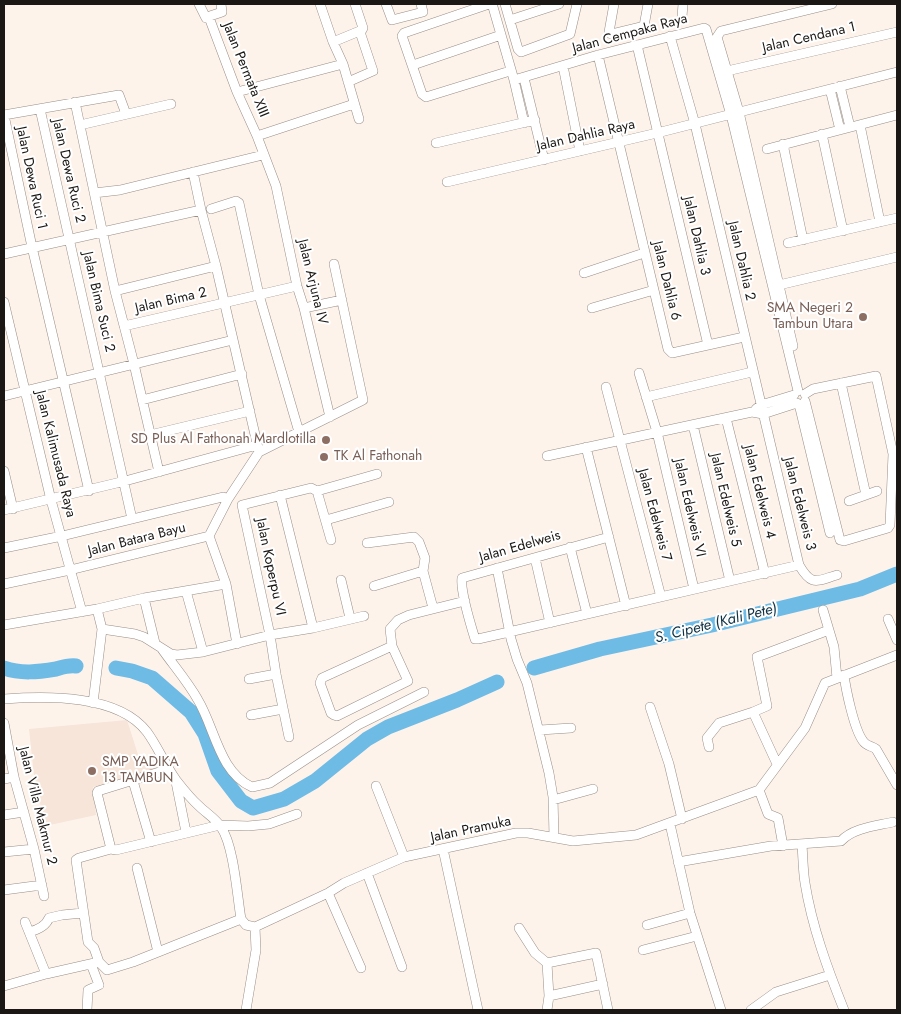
<!DOCTYPE html>
<html>
<head>
<meta charset="utf-8">
<style>
	body { margin:0 }
	#map { position:relative; width:901px; height:1014px; overflow:hidden; background:#fef3eb; font-family:Jost,sans-serif }
	canvas { display:block }
	.frame { position:absolute; inset:0; border:5px solid #1b1714; pointer-events:none }
</style>
</head>
<body>
<div id="map">
<canvas width="901" height="1014"></canvas>
<div class="frame"></div>
</div>
<script>
const g = document.querySelector('canvas').getContext('2d');
g.lineJoin = 'round';
function paint(path, color) {
  g.fillStyle = color;
  g.fill(path, 'evenodd');
}
function trace(path, color, width, dash) {
  g.strokeStyle = color;
  g.lineWidth = width;
  g.lineCap = dash ? 'butt' : 'round';
  g.setLineDash(dash || []);
  g.stroke(path);
}
function write(font, color, halo, rows, align = 'center') {
  g.font = font + ' Jost,sans-serif';
  g.lineWidth = 4;
  g.setLineDash([]);
  g.textBaseline = 'middle';
  g.strokeStyle = halo;
  g.fillStyle = color;
  for (const [text, x, y, turn = 0] of rows) {
    g.save();
    g.translate(x, y);
    g.rotate((+turn || 0) * Math.PI / 180);
    g.textAlign = isNaN(turn) ? turn : align;
    if (halo) g.strokeText(text, 0, 0);
    g.fillText(text, 0, 0);
    g.restore();
  }
}
paint(new Path2D(`
	M127,720L141,764L159,762L163,768L93,787L96,815L45,826L34,775L29,729Z`), '#f6e5d8');
trace(new Path2D(`
	M4,668C21,674 38,672 56,669C63,667 69,665 76,666
	M116,668L132,671L152,678L191,712L205,734L218,771L241,801L253,808L284,799L315,781L367,739L388,727L457,700L497,682
	M534,668L600,649L712,625L860,589L897,574`), '#6ebbe6', 15);
const street = new Path2D(`
	M199,4L206,18L209,17
	M221,4L222,12L210,16V20L237,92L257,136L276,186L297,286L304,308L330,417
	M320,4L333,42L343,64L359,119
	M386,4L392,20L423,12L421,4
	M505,4L518,49L521,52L570,34L577,4
	M614,4L609,32L611,34L644,26L648,4
	M682,17L683,4
	M510,20L559,4
	M333,42L362,30L363,28L355,4
	M637,45L708,345
	M598,55L668,349L672,353L744,337
	M413,65L501,35
	M563,66L580,151
	M510,71L426,97L422,94L402,36L404,33L489,4L493,7L514,80L598,55L704,28L706,29L731,115L798,391
	M727,71L897,32
	M524,78L544,160
	M514,80L524,123
	M348,82L373,71L360,32
	M840,86L850,127
	M830,89L840,130
	M237,92L343,64
	M75,102L115,291L134,364L159,472
	M40,109L132,519
	M80,125L171,104
	M860,125L880,222
	M822,134L843,231
	M257,136L354,104
	M436,143L535,120
	M783,144L803,240
	M767,149L897,115
	M193,172L201,210L216,266L259,452
	M447,182L657,133L897,72
	M94,193L120,190L263,155
	M211,209L236,201L239,203L259,295L299,432
	M788,243L897,218
	M4,254L201,210
	M584,273L644,253
	M779,285L897,257
	M115,291L216,266
	M4,302L51,500L82,612
	M304,308L342,300
	M592,308L654,290
	M124,326L297,286
	M793,346L739,112L717,37L721,31L832,4
	M639,373L657,432L694,589
	M841,383L866,495
	M606,387L661,597
	M805,394L813,389L876,376L893,454L890,525L888,528L844,541L840,540L805,401
	M4,396L233,340
	M646,397L752,372
	M142,400L242,374
	M799,404L830,533
	M756,409L761,405L794,395
	M726,418L765,574
	M693,425L730,581
	M150,435L250,411
	M586,447L626,606
	M547,456L752,412L763,414L797,403
	M4,471L13,509
	M89,491L32,247L4,115L119,95L126,114
	M317,491L331,540
	M280,495L313,628
	M849,501L877,491
	M4,510L125,481L257,445
	M326,520L389,502
	M609,537L462,578C460,590 471,626 475,639H478L509,632L799,565L695,124L670,36
	M367,543L414,537L419,542L425,558L423,571L433,608
	M570,547L587,614
	M4,548L62,536L223,497L228,499
	M535,558L550,623
	M799,565C812,587 816,581 837,575
	M497,568L511,639L517,659L527,683L549,773L553,797L554,837
	M341,580L350,618
	M4,584L70,570L209,536
	M374,586L423,571
	M186,591L203,652
	M144,598L155,643
	M97,609L144,598L226,584
	M823,610L834,647L837,678
	M888,619L897,640
	M4,625L97,609L102,629L93,703
	M102,629L135,634L144,637L171,654L177,655L203,652L270,635L313,628L364,616
	M237,644L226,584L209,536L228,499L259,452L363,400L334,264
	M392,646L408,681L337,716L334,715L331,713L320,683L322,678L392,646L390,629L398,620L409,615L465,601
	M162,649C174,666 188,682 198,700C215,728 219,772 252,787L270,783L358,725L424,692
	M844,675C846,690 854,729 863,741C866,746 872,746 876,749L897,785
	M249,679L276,674
	M4,699C47,696 118,694 147,732C158,747 165,765 176,780C183,789 191,799 199,806C206,813 216,819 221,827C234,846 237,895 241,919L246,925L255,927
	M650,707L669,764L682,819
	M251,715L283,709
	M4,723L14,777L34,849L44,896
	M540,730L571,728
	M289,737L276,674L270,635L242,505L311,488L317,491L377,474
	M709,747L707,738L719,723L753,712
	M777,764L753,712L767,706L757,657L829,630
	M169,769L98,791L97,793L111,849L116,850L220,825L248,826L269,824L297,814
	M4,779L14,777
	M133,781L151,842
	M176,782L186,832
	M376,786L404,857
	M759,790L768,814L778,818L783,846
	M553,800L593,789
	M4,815L24,812
	M670,824L690,913L721,1010
	M802,845C803,857 803,871 805,883C812,927 828,970 844,1010
	M111,849L79,858L76,860L88,942L94,948L99,962L107,970L133,962L241,919
	M443,849L478,1010
	M4,852L34,849
	M678,862L771,846L841,841C853,828 876,826 893,822
	M137,868L158,952
	M367,873L402,967
	M4,890L42,885
	M328,893L361,968
	M25,922L46,974
	M647,925L690,913
	M519,928L535,953L547,963L549,996L547,1010
	M29,932C37,930 46,926 49,918L62,915L83,913
	M643,950L697,936
	M547,963L596,953L608,1010
	M4,986L46,974L99,962
	M549,996L603,984
	M87,1010L88,990L99,985L91,964
	M246,1010L256,950L255,927L328,893L344,883L404,857L516,833H528L573,841L636,835L759,790L805,728L825,683L897,655
	M751,1010L776,992L830,975`);
trace(street, '#988e87', 10);
trace(street, '#fff', 9);
for (const [x, y, r, color] of [
	[863,317,5,"#8d6e63"],
	[326,440,5,"#8d6e63"],
	[324,457,5,"#8d6e63"],
	[92,771,5,"#8d6e63"]
]) {
  const dot = new Path2D();
  dot.arc(x, y, r, 0, 2 * Math.PI);
  g.fillStyle = color;
  g.fill(dot);
  trace(dot, '#fff', 2);
}
write('14px', '#1b1714', '#fff', [
	["Jalan Cempaka Raya",630,34,-15],
	["Jalan Cendana 1",809,38,-13],
	["Jalan Permata XIII",245,70,68],
	["Jalan Dahlia Raya",586,136,-13],
	["Jalan Dewa Ruci 2",68,171,77],
	["Jalan Dewa Ruci 1",31,178,78],
	["Jalan Dahlia 3",696,236,77],
	["Jalan Dahlia 2",741,261,77],
	["Jalan Dahlia 6",666,281,76],
	["Jalan Arjuna IV",312,282,76],
	["Jalan Bima 2",171,301,-13],
	["Jalan Bima Suci 2",98,302,77],
	["Jalan Kalimusada Raya",55,454,76],
	["Jalan Edelweis 4",759,492,76],
	["Jalan Edelweis 5",725,500,77],
	["Jalan Edelweis 3",799,504,76],
	["Jalan Edelweis VI",689,508,77],
	["Jalan Edelweis 7",654,515,75],
	["Jalan Batara Bayu",137,540,-14],
	["Jalan Edelweis",520,547,-16],
	["Jalan Koperpu VI",270,567,78],
	["Jalan Villa Makmur 2",37,806,76],
	["Jalan Pramuka",471,830,-12]
]);
write('14px', '#785e54', '#fff', [
	["SMA Negeri 2",853,309],
	["Tambun Utara",853,325],
	["SD Plus Al Fathonah Mardlotilla",316,440],
	["TK Al Fathonah",334,457,"left"],
	["SMP YADIKA",102,763,"left"],
	["13 TAMBUN",102,779,"left"]
], 'right');
write('italic 15px', '#0d3042', '#fff', [
	["S. Cipete (Kali Pete)",716,624,-14]
]);
</script>
</body>
</html>
